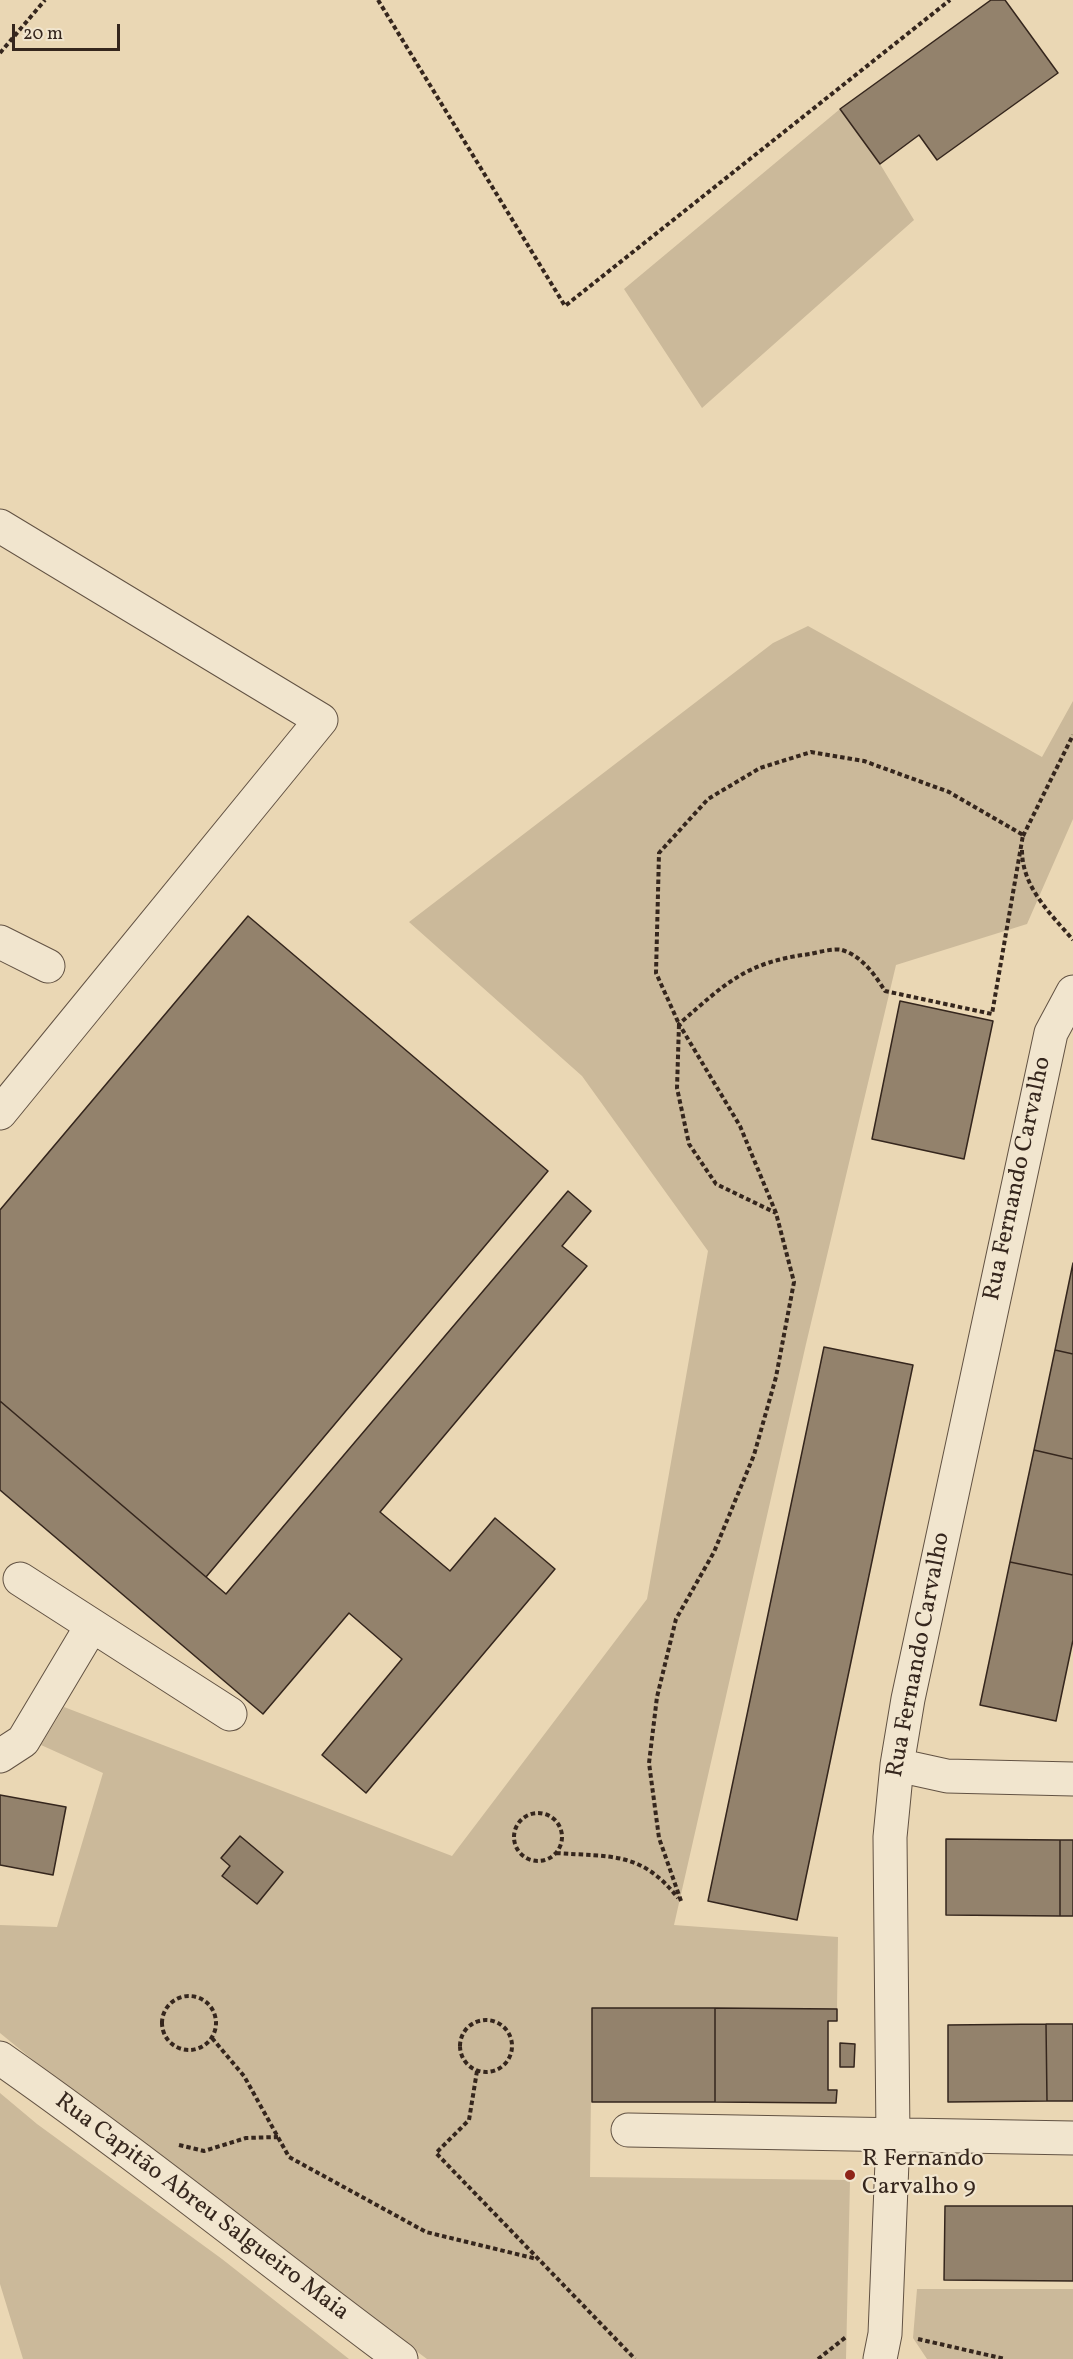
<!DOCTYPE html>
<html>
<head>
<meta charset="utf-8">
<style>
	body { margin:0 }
	#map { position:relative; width:1073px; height:2359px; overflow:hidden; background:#ead7b4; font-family:Vollkorn,serif }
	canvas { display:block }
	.scale { position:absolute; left:12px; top:24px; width:108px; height:27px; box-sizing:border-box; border:3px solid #35261d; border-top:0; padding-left:8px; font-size:18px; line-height:21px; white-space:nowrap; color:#35261d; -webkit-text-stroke:4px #f1e5ce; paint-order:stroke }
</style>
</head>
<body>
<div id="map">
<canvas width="1073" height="2359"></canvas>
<div class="scale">20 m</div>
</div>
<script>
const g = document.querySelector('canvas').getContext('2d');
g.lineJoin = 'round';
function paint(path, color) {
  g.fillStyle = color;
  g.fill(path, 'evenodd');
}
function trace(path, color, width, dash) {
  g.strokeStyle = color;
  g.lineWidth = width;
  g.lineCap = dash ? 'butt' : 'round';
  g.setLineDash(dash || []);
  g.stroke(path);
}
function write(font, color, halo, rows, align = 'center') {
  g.font = font + ' Vollkorn,serif';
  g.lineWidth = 4.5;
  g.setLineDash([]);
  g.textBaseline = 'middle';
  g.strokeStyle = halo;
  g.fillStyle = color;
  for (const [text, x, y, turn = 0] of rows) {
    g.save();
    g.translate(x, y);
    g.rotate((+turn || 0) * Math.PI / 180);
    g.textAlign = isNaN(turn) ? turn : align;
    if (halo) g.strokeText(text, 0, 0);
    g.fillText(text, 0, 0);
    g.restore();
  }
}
paint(new Path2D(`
	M840,109L880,164L914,220L702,408L624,289Z
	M808,626L1042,757L1073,701V819L1027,924L896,965L806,1344L674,1925L838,1937L837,2009L592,2008L590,2177L850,2180L846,2359H427L116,2128L0,2033V1925L57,1927L103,1773L41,1745L64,1707L452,1856L647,1599L708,1251L582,1076L409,922L773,643Z
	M0,2093L37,2124L222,2259L349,2359H23L0,2284Z
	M917,2289H1073V2359H927L913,2338Z`), '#cbb99a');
const building = new Path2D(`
	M991,0H1005L1058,73L937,160L919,135L880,164L840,109Z
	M248,916L548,1171L206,1577L0,1401V1210Z
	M900,1001L993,1021L964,1159L872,1139Z
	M568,1191L591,1211L562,1246L587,1266L380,1512L450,1571L495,1518L555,1569L366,1793L322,1755L402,1659L349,1613L263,1714L0,1490V1401L226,1594Z
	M1073,1263V1354L1055,1350Z
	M824,1347L913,1365L797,1920L708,1901Z
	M1055,1350L1073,1354V1459L1034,1450Z
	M1034,1450L1073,1459V1575L1010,1562Z
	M1010,1562L1073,1575V1640L1056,1721L980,1705Z
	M0,1795L66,1807L53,1875L0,1865Z
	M240,1836L283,1872L257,1904L222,1876L230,1866L221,1858Z
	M946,1839L1060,1840V1916L946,1915Z
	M1060,1840H1073V1916H1060Z
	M592,2008H715V2102H592Z
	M715,2008L837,2009V2021H828V2090H837L836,2103L715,2102Z
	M1046,2024H1073V2101H1047Z
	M1046,2024L1047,2101L948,2102V2025Z
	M840,2043L855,2044L854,2067H840Z
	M945,2206H1073V2281L944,2280Z`);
paint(building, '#93826c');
trace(building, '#35261d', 1.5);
const minor = new Path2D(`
	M0,526L321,720L0,1113
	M0,942L48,966
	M20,1579L230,1714
	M0,1756L23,1741L91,1627
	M897,1765L947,1776L1073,1779
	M0,2058C137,2154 267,2259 401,2359
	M628,2130L1073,2138
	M880,2359L885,2334L893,2137L890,1837L897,1765L908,1699L1051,1033L1073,992`);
trace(minor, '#625243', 35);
trace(new Path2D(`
	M378,0L565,306L950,0
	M0,53L45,0
	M1023,836L1073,735
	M1022,850C1022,887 1050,913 1073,940
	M514 1837a24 24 0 1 1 48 0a24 24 0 1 1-48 0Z
	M556,1853C611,1857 641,1851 678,1898
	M681,1901L659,1838L649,1763L657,1697L676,1619L714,1552L754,1455L776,1377L794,1282L776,1213L740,1126L679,1024C726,983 746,962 810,954C819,952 834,948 842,950C862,956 875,975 885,991L992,1014L1023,835L949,792L864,761L811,752L760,768L708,799L659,853L656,973L679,1024L677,1088L689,1144L716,1184L776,1213
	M162 2023a27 27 0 1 1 54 0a27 27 0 1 1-54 0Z
	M460 2046a26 26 0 1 1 52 0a26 26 0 1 1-52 0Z
	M212,2038L244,2076L289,2157L426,2232L537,2259
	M477,2071L469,2120L436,2153L635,2359
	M179,2145L204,2151L246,2138L278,2137
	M918,2339L1005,2359
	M818,2359L846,2337`), '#35261d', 4, [4.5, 3]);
trace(minor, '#f1e5ce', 33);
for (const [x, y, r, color] of [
	[850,2175,6,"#8f2418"]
]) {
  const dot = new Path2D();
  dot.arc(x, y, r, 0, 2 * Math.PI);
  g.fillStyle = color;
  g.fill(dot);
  trace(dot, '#f1e5ce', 2);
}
write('24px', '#35261d', '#f1e5ce', [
	["Rua Fernando Carvalho",1019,1179,-78],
	["Rua Fernando Carvalho",920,1655,-79],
	["Rua Capitão Abreu Salgueiro Maia",201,2208,37]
]);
write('24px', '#35261d', '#f1e5ce', [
	["R Fernando",862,2161],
	["Carvalho 9",862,2189]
], 'left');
</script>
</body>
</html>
